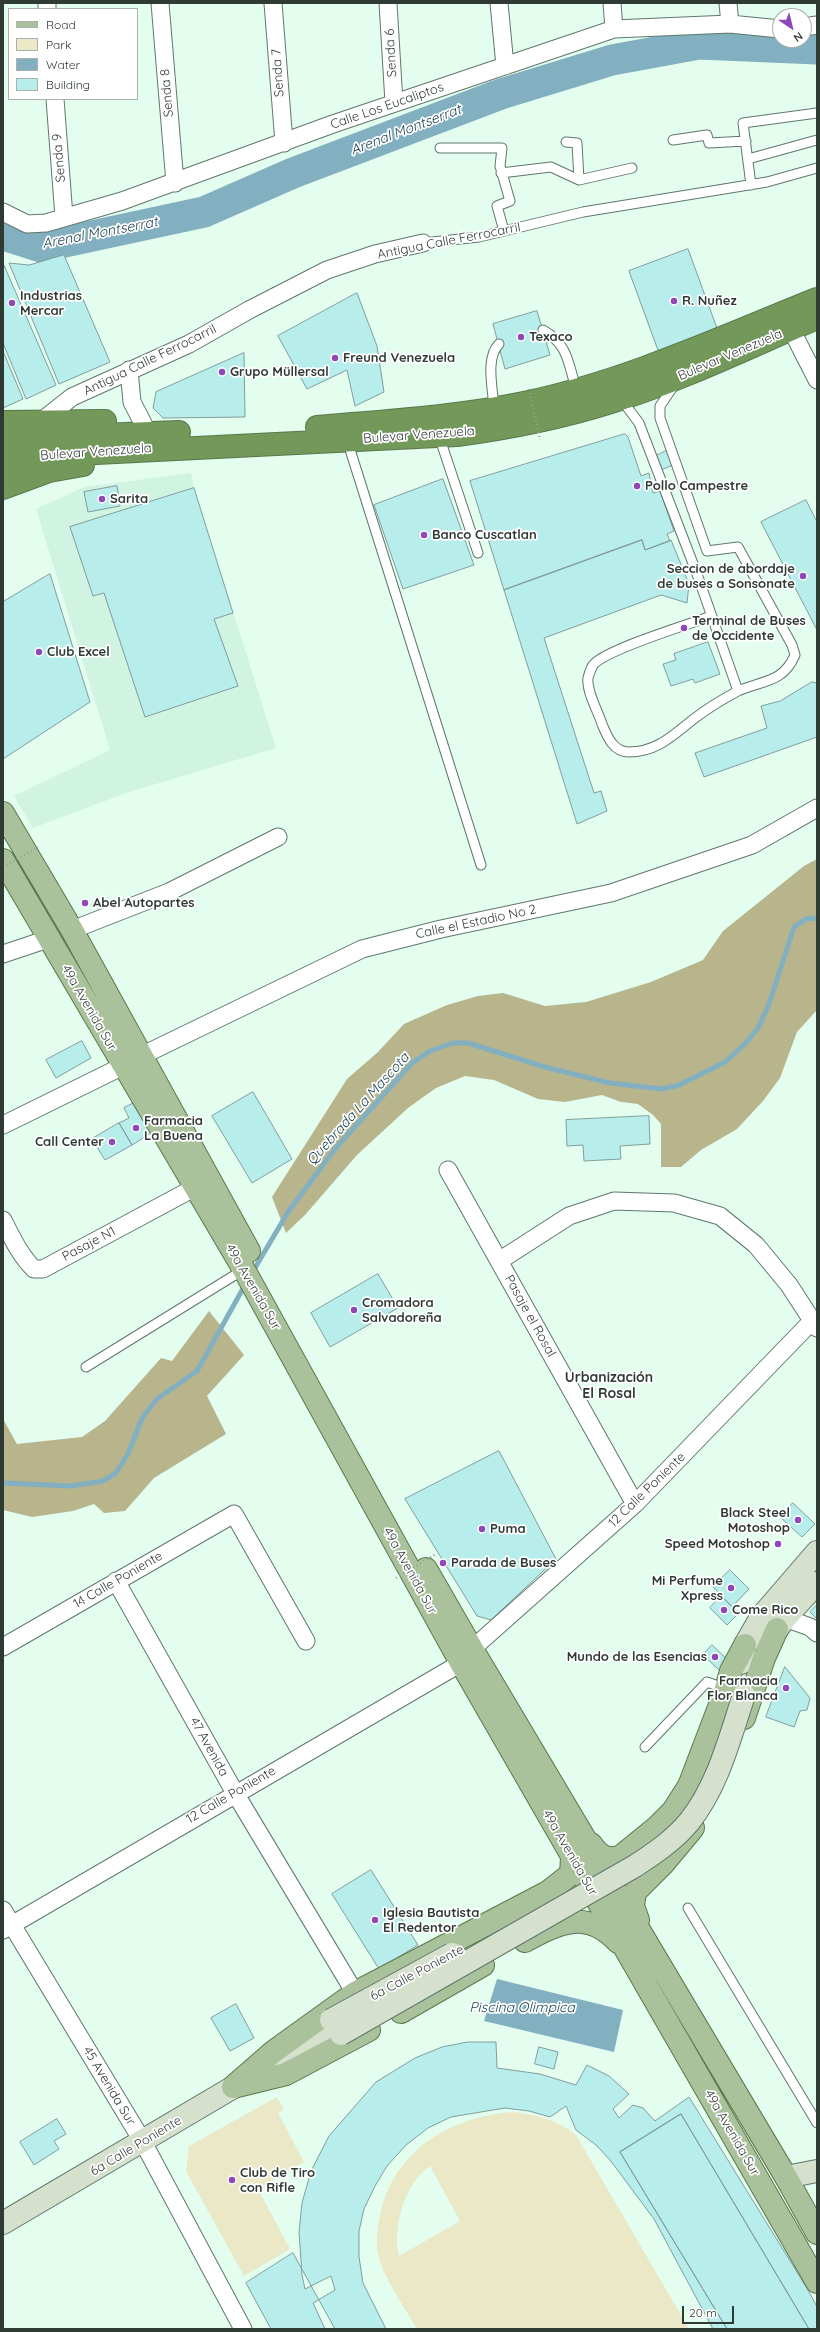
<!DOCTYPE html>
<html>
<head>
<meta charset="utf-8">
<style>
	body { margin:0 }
	#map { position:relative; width:820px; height:2332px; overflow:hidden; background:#e3fdef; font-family:Quicksand,sans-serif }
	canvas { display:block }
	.frame { position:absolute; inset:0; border:4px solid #303a35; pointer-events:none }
	.legend { position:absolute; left:8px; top:8px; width:130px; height:92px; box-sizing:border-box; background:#fff; border:1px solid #acb0ae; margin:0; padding:5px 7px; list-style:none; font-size:12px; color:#303a35 }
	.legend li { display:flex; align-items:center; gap:8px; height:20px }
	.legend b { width:20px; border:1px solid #acb0ae }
	.north { position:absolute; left:772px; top:8px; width:40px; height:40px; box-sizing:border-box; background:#fff; border:1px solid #acb0ae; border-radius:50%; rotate:145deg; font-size:11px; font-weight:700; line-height:16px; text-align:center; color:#303a35 }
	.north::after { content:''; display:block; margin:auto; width:14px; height:18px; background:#8f47ba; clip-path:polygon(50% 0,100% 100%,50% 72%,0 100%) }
	.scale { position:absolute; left:682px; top:2306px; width:52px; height:18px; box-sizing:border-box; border:2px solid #303a35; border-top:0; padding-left:5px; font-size:12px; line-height:14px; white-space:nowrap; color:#303a35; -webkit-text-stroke:3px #fff; paint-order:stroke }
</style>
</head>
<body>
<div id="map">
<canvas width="820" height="2332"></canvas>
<div class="frame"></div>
<ul class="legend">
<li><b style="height:5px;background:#aac29b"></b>Road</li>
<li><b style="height:11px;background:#eae8c6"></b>Park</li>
<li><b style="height:11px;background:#82b0c0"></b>Water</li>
<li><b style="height:11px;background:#b7edeb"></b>Building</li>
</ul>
<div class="north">N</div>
<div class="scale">20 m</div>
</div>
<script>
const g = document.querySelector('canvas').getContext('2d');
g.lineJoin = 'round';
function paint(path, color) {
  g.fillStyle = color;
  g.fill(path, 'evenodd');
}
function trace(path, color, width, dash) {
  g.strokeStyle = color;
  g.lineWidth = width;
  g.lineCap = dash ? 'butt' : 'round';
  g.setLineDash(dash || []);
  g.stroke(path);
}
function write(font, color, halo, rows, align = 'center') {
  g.font = font + ' Quicksand,sans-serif';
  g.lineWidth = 3.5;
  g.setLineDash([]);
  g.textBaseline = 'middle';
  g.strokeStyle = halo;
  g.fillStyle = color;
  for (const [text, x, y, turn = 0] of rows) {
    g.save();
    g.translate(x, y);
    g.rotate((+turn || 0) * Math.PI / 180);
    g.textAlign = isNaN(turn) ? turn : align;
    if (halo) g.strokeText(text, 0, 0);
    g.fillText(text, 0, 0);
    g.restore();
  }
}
paint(new Path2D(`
	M191,473L194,488L276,748L129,792L33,828L14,796L110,750L36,509L84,487Z`), '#d1f3e2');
paint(new Path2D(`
	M277,2097L284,2109L278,2113L304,2162L258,2189L290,2249L244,2276L186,2171L189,2146Z
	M512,2112C535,2114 558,2120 576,2135L689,2329H417C405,2307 383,2278 378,2254C375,2240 378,2225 381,2211C396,2149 451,2117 512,2112ZM430,2166L460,2221L399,2256C392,2226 405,2183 430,2166Z`), '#eae8c6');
paint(new Path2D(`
	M817,859V1010L797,1032L780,1078L763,1101L737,1129L701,1150L681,1167H661V1124L653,1115L638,1104L621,1102L602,1095L565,1102L538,1099L494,1080L465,1076L436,1088L408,1108L357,1155L305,1215L286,1233L272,1197L347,1079L378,1052L404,1024L447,1005L478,996L503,993L545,1006L586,1002L651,982L703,960L723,931L804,866Z
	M209,1311L244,1355L207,1396L226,1434L154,1478L125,1511L104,1513L94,1504L73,1511L32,1517L3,1510V1419L17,1444L82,1437L105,1421L161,1358L172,1361Z`), '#b8b58d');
paint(new Path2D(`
	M497,1979L623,2010L614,2052L484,2021Z`), '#82b0c0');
trace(new Path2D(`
	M252,1273L288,1212L335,1149L412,1063L430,1051L453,1043H468L545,1067L610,1083L662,1089L679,1085L725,1062L745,1044L758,1028L769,1004L794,927L806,919L817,918
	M3,1483L71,1486L103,1481L116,1473L128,1454L142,1418L157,1399L197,1371L245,1285`), '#82b0c0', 5);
trace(new Path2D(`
	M3,235L41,247L204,212L293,173L501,94L612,60L699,44L817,49`), '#82b0c0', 31);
const building = new Path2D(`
	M688,249L718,331L659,353L629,271Z
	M64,255L110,362L59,384L9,263L29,265Z
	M3,263L56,385L26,399L3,343Z
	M357,293L377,346L384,392L355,406L347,370L307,389L278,336Z
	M537,311L550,355L505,369L493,324Z
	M3,351L23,399L3,408Z
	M244,353L245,417L163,418L153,408L156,392Z
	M625,434L628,437L641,476L649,473L653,493L660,491L674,531L667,534L670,541L645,550L642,540L504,590L470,481Z
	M668,450L673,465L661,470L656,456Z
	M443,479L474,565L403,589L374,505Z
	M117,486L120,506L88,512L84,492Z
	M194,488L233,613L214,619L238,686L145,717L104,593L93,596L70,527Z
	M806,500L817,522V630L761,522Z
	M642,540L645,550L671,540L689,584L687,603L661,595L544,638L594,793L601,791L607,811L577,824L504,590Z
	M50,574L90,702L3,759V602Z
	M708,642L720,674L695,683L693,679L671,686L663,664L676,660L674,654Z
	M812,682L817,683V737L704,777L695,753L767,728L761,706L780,701Z
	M82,1041L91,1058L56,1078L46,1060Z
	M253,1092L292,1159L252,1183L212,1116Z
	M136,1102L153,1132L132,1145L119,1123L129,1118L124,1108Z
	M649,1116L650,1144L620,1146L621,1159L584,1161L583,1145L567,1146L566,1120Z
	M119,1123L132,1145L105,1160L92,1139Z
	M378,1274L398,1308L330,1347L311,1313Z
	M499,1451L556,1559L491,1620L477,1616L405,1499Z
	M793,1503L815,1524L802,1537L780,1517Z
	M730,1570L749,1589L732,1607L713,1587Z
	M721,1596L739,1613L727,1625L710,1608Z
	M817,1605V1619L810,1612Z
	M712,1645L728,1660L719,1670L703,1655Z
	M785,1667L810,1698L807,1710L800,1711L794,1727L766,1717Z
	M371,1870L418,1945L379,1969L332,1894Z
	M236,2004L254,2038L230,2051L211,2018Z
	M468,2042H496L497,2068L540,2074L576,2085L587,2065L609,2076L629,2094L613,2109L619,2118L633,2105L643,2108L655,2121L689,2097L808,2290L817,2307V2329H809L681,2114L620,2152L727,2329H713L654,2219L610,2160L596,2145L576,2130L566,2106L550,2117L529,2111L505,2108L451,2117L428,2128L406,2145L387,2166L375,2186L364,2209L359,2231V2257L363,2283L386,2329H325L313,2303L335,2290L331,2276L305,2289L302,2275L299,2232L302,2203L311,2171L329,2136L376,2082L415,2058L442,2047Z
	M539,2047L558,2052L554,2069L535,2064Z
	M681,2114L809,2329H727L620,2152Z
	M57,2119L66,2134L54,2141L59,2149L34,2165L20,2142Z
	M293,2253L335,2329H271L246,2283Z`);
paint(building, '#b7edeb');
trace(building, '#819d9c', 1);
const lane = new Path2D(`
	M673,140L707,135L709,143L746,141
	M566,142L577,143L579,180
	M440,148H502L500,166L510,201L497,206L504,231
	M748,159L817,140
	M501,173L551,167L579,180L632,168
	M751,185L743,123L817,113
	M423,243L479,237L583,212L767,182L817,168
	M543,330C568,344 568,363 576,388
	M673,387L660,406V418L707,551L738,547L792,645L795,655C783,683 763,680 738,691
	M619,402L624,403L639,423L697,574L738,691C723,699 708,708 695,718C674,734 658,752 629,752C613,752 607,736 602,724C598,711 586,691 588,678C589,674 592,666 594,664C608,649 689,624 712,616
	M494,408C493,389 485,358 499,344
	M439,436L478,553
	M347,440L481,865
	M86,1367L243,1270
	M645,1747L707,1682L726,1689
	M688,1908L817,2123`);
const street = new Path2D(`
	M47,3V9
	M160,3L175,183
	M273,3L284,143
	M388,3L394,103
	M499,3L505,66
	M612,3L614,29
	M728,3L730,24
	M804,27L817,25
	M55,99L64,217
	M3,212L27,224L46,223L122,201L333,124L614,29L730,24L780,29
	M791,329L817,380
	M129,370L132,402L148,433
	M43,420L72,397L189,344L249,310L327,270L375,254L423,243
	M72,930L169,892L278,837
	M3,954L48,939
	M141,1056L362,949L441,929L611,893L752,845L817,808
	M3,1125L123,1066
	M448,1170L635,1504
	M3,1220C12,1238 20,1255 34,1269H43L194,1188
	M499,1261L569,1216L614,1201L674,1203L720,1216L756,1245L789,1285L817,1328
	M116,1581L235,1793L355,1993
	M785,1618L810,1627L817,1633
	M3,1647L234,1514L306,1641
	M472,1649L635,1504L812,1321
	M3,1910L143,2142L243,2329
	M3,1930L461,1663`);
const secondary = new Path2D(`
	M766,1645L785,1618L817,1583
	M741,1663L745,1645L761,1617L817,1552
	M786,2177L817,2171
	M3,2223L288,2055L341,2034`);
const primary = new Path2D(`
	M3,813L72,930L249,1251
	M3,860L247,1275L461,1663L817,2282
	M426,1569L472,1649L786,2177L817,2233
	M744,1718L764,1658L777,1629
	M591,1844C599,1855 606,1861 620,1857L657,1827L673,1811L689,1786L726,1689L731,1671L745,1645
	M638,1920L633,1906L635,1892L663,1864L693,1828
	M525,1941C560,1922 587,1909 618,1942
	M401,2012L483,1965
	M234,2086L273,2052L355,1993L548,1892L571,1874L572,1858
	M233,2087L286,2074L369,2030`);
const highway = new Path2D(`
	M3,422L105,421
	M317,427C386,421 456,417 524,403C625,382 722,337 817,299
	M3,444L44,437L179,432
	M3,466L36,456L457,435C510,428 560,418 611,402C682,380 749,347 817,318
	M3,488L49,471L83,465`);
trace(lane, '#60776b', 11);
trace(street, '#60776b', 19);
trace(secondary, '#60776b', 24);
trace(primary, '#5b784c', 24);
trace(highway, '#5b784c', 24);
trace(lane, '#fff', 9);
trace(street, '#fff', 17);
trace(secondary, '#d5e0cd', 22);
trace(primary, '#aac29b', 22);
trace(highway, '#729959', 22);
const secondaryBridge = new Path2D(`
	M331,2020L452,1954
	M341,2034L635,1866C655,1853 674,1840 689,1822C718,1786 730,1737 744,1695`);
trace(secondaryBridge, '#60776b', 24, []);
trace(new Path2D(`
	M529,389L540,440
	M3,867L38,847
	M396,1578L436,1554`), '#91a39a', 2.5, [1, 3]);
trace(secondaryBridge, '#d5e0cd', 22);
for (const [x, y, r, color] of [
	[674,301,4,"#8f47ba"],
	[12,303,4,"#8f47ba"],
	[521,337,4,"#8f47ba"],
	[335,358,4,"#8f47ba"],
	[222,372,4,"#8f47ba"],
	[637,486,4,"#8f47ba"],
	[102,499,4,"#8f47ba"],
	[424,535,4,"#8f47ba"],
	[803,576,4,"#8f47ba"],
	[684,628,4,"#8f47ba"],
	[39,652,4,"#8f47ba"],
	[85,903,4,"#8f47ba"],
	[136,1128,4,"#8f47ba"],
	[112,1142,4,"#8f47ba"],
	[354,1310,4,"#8f47ba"],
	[798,1520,4,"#8f47ba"],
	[482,1529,4,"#8f47ba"],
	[778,1544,4,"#8f47ba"],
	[443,1563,4,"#8f47ba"],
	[731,1588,4,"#8f47ba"],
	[724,1610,4,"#8f47ba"],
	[715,1657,4,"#8f47ba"],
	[786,1688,4,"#8f47ba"],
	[375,1920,4,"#8f47ba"],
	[232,2180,4,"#8f47ba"]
]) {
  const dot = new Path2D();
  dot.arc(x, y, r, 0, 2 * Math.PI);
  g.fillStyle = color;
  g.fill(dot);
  trace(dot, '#fff', 1.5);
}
write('13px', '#303a35', '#fff', [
	["Senda 6",391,53,-93],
	["Senda 7",278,73,-94],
	["Senda 8",167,93,-95],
	["Calle Los Eucaliptos",387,106,-19],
	["Senda 9",59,158,-95],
	["Antigua Calle Ferrocarril",449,241,-11],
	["Bulevar Venezuela",730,355,-23],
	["Antigua Calle Ferrocarril",150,360,-26],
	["Bulevar Venezuela",419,435,-4],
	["Bulevar Venezuela",96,452,-4],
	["Calle el Estadio No 2",476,922,-12],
	["49a Avenida Sur",89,1008,60],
	["Pasaje N1",89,1244,-28],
	["49a Avenida Sur",253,1287,60],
	["Pasaje el Rosal",530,1316,61],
	["12 Calle Poniente",647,1490,-44],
	["49a Avenida Sur",410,1571,61],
	["14 Calle Poniente",118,1580,-30],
	["47 Avenida",209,1747,61],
	["12 Calle Poniente",231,1795,-30],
	["49a Avenida Sur",570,1853,60],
	["6a Calle Poniente",417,1973,-28],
	["45 Avenida Sur",109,2086,59],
	["49a Avenida Sur",732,2133,60],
	["6a Calle Poniente",136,2146,-31]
]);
write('bold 13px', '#303a35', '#fff', [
	["Industrias",20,296],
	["Mercar",20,311],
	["R. Nuñez",682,301],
	["Texaco",529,337],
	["Freund Venezuela",343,358],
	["Grupo Müllersal",230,372],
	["Pollo Campestre",645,486],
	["Sarita",110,499],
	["Banco Cuscatlan",432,535],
	["Seccion de abordaje",795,569,"right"],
	["de buses a Sonsonate",795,584,"right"],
	["Terminal de Buses",692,621],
	["de Occidente",692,636],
	["Club Excel",47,652],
	["Abel Autopartes",93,903],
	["Farmacia",144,1121],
	["La Buena",144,1136],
	["Call Center",104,1142,"right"],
	["Cromadora",362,1303],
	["Salvadoreña",362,1318],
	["Black Steel",790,1513,"right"],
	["Motoshop",790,1528,"right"],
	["Puma",490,1529],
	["Speed Motoshop",770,1544,"right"],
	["Parada de Buses",451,1563],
	["Mi Perfume",723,1581,"right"],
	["Xpress",723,1596,"right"],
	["Come Rico",732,1610],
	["Mundo de las Esencias",707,1657,"right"],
	["Farmacia",778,1681,"right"],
	["Flor Blanca",778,1696,"right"],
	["Iglesia Bautista",383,1913],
	["El Redentor",383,1928],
	["Club de Tiro",240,2173],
	["con Rifle",240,2188]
], 'left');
write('italic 14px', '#143d4b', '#fff', [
	["Arenal Montserrat",406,130,-21],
	["Arenal Montserrat",100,233,-11],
	["Quebrada La Mascota",358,1109,-48],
	["Piscina Olimpica",522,2008]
]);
write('bold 14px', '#303a35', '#fff', [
	["Urbanización",609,1378],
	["El Rosal",609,1394]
]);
</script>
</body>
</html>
